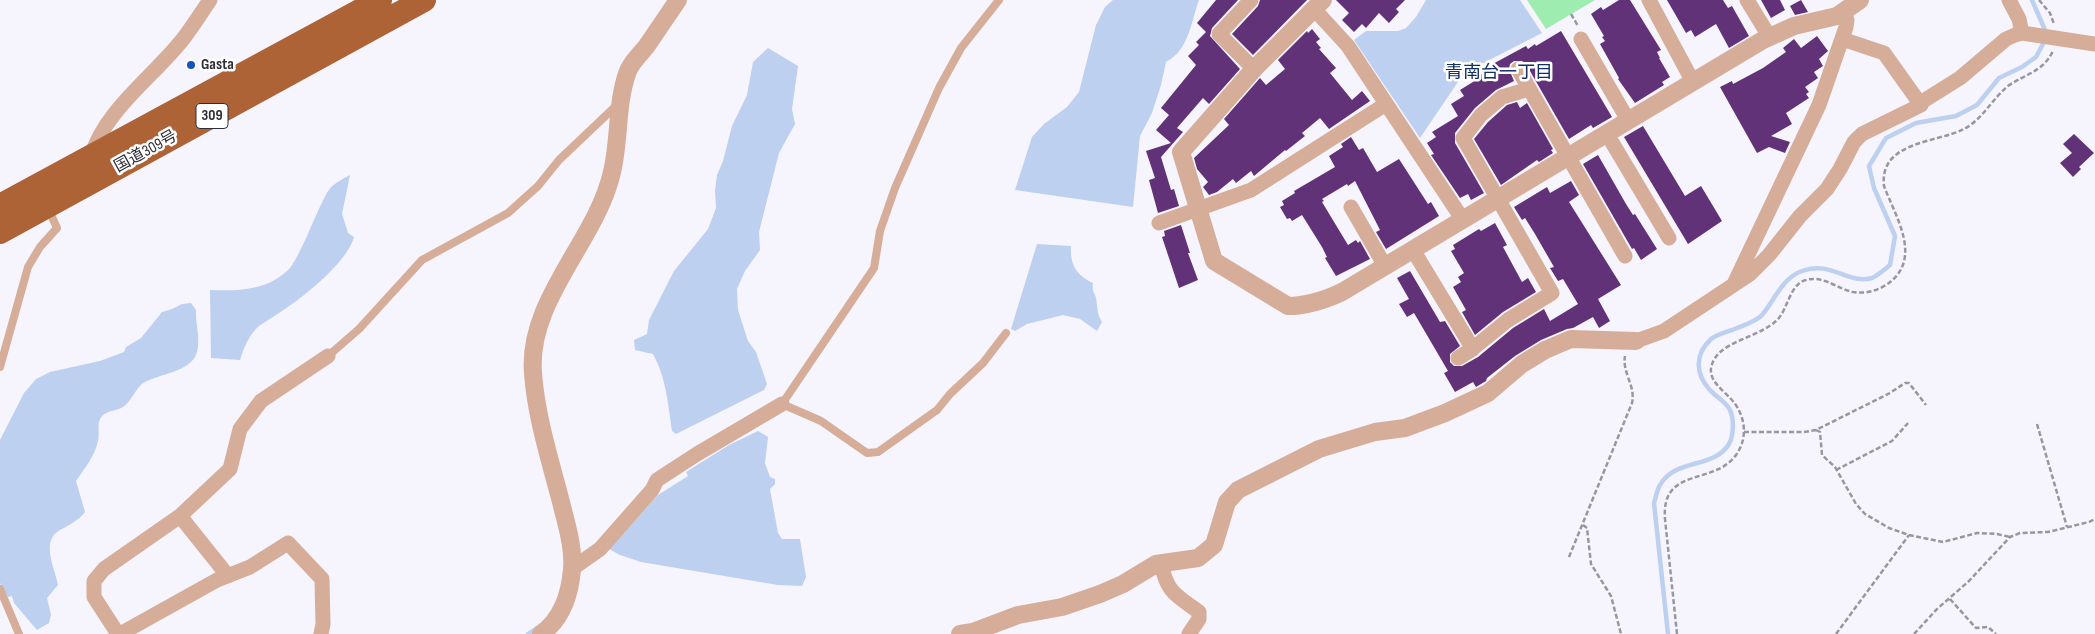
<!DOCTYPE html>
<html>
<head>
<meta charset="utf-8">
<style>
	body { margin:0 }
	canvas { display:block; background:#f6f4fd }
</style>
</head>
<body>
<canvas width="2095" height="634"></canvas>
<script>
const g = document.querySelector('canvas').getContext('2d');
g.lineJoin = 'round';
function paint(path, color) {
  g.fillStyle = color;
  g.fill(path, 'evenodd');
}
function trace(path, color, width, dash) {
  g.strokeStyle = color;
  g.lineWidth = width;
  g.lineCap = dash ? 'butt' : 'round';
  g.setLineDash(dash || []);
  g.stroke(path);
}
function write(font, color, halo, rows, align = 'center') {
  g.font = font + ' "Sofia Sans Condensed","Noto Sans JP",sans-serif';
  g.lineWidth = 5;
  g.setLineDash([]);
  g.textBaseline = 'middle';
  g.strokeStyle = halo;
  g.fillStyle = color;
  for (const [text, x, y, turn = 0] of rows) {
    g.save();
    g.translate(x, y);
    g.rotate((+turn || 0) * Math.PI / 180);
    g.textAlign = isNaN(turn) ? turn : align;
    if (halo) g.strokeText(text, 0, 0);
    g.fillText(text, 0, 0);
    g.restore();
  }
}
paint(new Path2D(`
	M1527,0H1595L1546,29Z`), '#9fecb1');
paint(new Path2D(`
	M1113,0H1199C1191,22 1189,50 1166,62L1161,85L1152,113L1140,136L1133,207L1015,190L1032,137L1044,124L1067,107L1079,92L1096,25L1105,7Z
	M1426,0H1520L1542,33L1464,73L1420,138L1354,40L1366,31H1398L1406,28L1416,17Z
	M768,48L798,66L792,109L795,124L779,153L759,232L760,250L745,271L737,289L738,310L748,341L756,352L767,384L764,390L676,434L672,431C668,404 666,377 653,354L635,350L634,340L647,334L649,320L674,271L708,229L716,208L715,190L717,175L723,161L732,126L747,95L753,62Z
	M350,175L342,214L348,233L354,237C347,262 307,294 285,309C277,315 267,320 259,326C249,335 244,347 240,360L211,358L210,290C238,291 267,291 289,269C297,261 312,224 318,211C329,189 327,187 350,175Z
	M1037,244L1071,246C1070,265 1076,275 1093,283C1092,292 1094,291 1096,298C1098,308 1096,312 1102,322L1097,331L1080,319L1063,315L1027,324L1015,331L1011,329Z
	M191,303L196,310C195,323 201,338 197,352C192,372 158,374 143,383C135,389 132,401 123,407C117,411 108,410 102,416C96,423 100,432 98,441C95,456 84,469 76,481L85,512C78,521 69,525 60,530C40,541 55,568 58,585L47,598L51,615L49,623L37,630L14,603L12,596L8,597L0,583V440L24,393L36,379L50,372L100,361L124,352L126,347L141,338L162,312L172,309L182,304Z
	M758,431L768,437L765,463L770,477L775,479V484L770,489L778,533L782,539H800L806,577L802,586L778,585L641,562L620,555L609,549L658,495L688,476L686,472L729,445Z`), '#bdd0f0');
trace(new Path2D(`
	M528,634L537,628
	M1668,634L1654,503C1656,497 1657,490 1660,485C1675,458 1714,469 1729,444C1734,435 1734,419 1730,410C1725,401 1716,397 1709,389C1695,373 1695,354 1711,339C1716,335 1726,332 1732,330C1741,326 1756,322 1762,315C1775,300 1782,278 1802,271C1831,260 1848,285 1872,278C1878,275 1885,269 1890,265L1895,236L1874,188L1869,166L1886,138L1916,123L1956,116L1977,105L1999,78L2022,67L2036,57L2043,44L2045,30L2032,0`), '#bdd0f0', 4.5);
paint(new Path2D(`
	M1216,0H1238L1212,28L1210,36L1240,69L1209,104L1203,98L1177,128L1183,132L1161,157L1171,190L1174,189L1179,206L1158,213L1149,180L1155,178L1146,151L1171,143L1156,130L1169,115L1161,108L1196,65L1188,56L1199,45L1196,42L1206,32L1197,23Z
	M1260,0H1307L1253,55L1232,34L1258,6Z
	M1336,0H1405L1396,9L1399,12L1389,23L1379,13L1366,28L1362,24L1354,32L1342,20L1349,13Z
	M1619,0H1630L1661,50L1657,52L1660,58H1659L1670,77L1662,82L1664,85L1635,103L1618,79L1619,78L1600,44L1605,41L1602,37L1604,36L1591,14L1601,7L1603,10Z
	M1667,0H1723L1728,8L1732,6L1749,36L1729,48L1716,24L1695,37L1691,30L1686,33Z
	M1761,0H1780L1785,10L1771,18Z
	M1801,0L1808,12L1795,15L1790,6Z
	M1312,29L1320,39L1316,42L1321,48L1319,49L1336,68L1330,73L1352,100L1362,91L1370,101L1329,129L1320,118L1302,133L1305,136L1286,151L1285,150L1254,176L1251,171L1236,183L1233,179L1217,192L1209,195L1203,187L1208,182L1197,169L1194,158L1229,125L1224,119L1260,78L1266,85L1285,69L1278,60L1307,31L1308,33Z
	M1561,31L1612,117L1593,128L1591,125L1569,139L1526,64L1522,61H1514L1510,64L1509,69L1514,81L1496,90L1475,108L1455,133V143L1484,193L1471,200L1468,194L1460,198L1431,155L1434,154L1427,143L1436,137L1432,132L1458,116L1451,104L1464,96L1460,90L1481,77L1480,75L1490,69L1489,66L1526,46L1528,49L1535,44L1536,46Z
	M1817,36L1828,51L1819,59L1823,66L1814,72L1818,78L1805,87L1809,92L1806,94L1809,98L1786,113L1792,124L1771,136L1790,142L1785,153L1769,147L1757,153L1720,87L1732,81L1733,84L1763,68L1786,52L1783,48L1794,39L1801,48Z
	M1517,102L1520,108L1527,103L1553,149L1551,150L1553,153L1539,162L1537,160L1501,185L1474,139L1488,122L1507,105Z
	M1643,126L1685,196L1701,186L1722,221L1688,244L1624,137Z
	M2074,134L2094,153L2079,167L2081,169L2073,177L2060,163L2072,153L2063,144Z
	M1351,137L1359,150L1363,148L1377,172L1399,159L1428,204L1431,202L1439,216L1386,249L1376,232L1380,230L1355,181L1348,186L1347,184L1322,199L1324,201L1322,202L1348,245L1356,240L1358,243L1360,241L1370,259L1336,276L1325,258L1327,257L1322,247L1302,215L1292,221L1290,218L1287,219L1280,207L1284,205L1282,201L1295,193L1294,191L1335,167L1329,156L1343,147L1341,144Z
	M1598,155L1626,204L1633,215L1635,214L1657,249L1641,260L1634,248L1632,249L1583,164Z
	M1571,181L1579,195L1569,202L1621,285L1598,299L1610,321L1599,328L1593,317L1573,328L1567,329L1541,340L1515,356L1487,378L1486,381L1476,387L1473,382L1455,392L1444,373L1448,371L1414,313L1407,317L1399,304L1409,299L1397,278L1410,271L1440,322L1445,321L1460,346L1450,354V362L1454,366H1462L1478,357L1513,328L1544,309L1550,321L1578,304L1563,279L1558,281L1550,268L1554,267L1535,234L1525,218L1522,220L1514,207L1547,187L1550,193Z
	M1495,223L1507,245L1503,247L1522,282L1528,278L1536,292L1503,312L1475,335L1462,312L1466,310L1453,287L1461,282L1458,277L1464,273L1451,251L1455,249L1453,245L1479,229L1481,231Z
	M1181,225L1190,253H1188L1198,280L1179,288L1162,237L1165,236L1164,231Z`), '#613278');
trace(new Path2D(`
	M2039,0L2050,13L2054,24
	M1571,14L1578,26
	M2037,424L2067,527
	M1816,430L1820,432L1822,455L1835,467L1856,504L1865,514L1889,528L1909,535L1943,542L1977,533L1997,534L2010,537
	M1744,432H1804L1816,430L1890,393L1905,383H1909L1926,405
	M1836,470L1892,441L1908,423
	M1583,525L1587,528L1591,564L1611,596L1621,634
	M1569,557L1632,403C1636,386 1622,373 1625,356
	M1950,599L1976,628L1988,627L1996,634
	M1677,634L1665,519C1661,466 1714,486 1736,455C1749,437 1745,414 1731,399C1720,387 1703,377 1715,358C1726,341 1760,336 1776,321C1788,311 1789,284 1806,280C1823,275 1838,289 1853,292C1865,294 1876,291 1886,285C1924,260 1896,218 1884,186C1879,141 1937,143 1964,129C1983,119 1992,99 2008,86C2025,74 2043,72 2053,51
	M1836,634L1909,535
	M1914,634L1937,609L1969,581L2010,537L2020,533L2048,532L2089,522L2095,519`), '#98969e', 2.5, [5, 2.5]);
trace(new Path2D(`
	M999,0L961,48L939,88L895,188L880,231L874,268L782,404L821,421L867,453L878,452L937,410L950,394L983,363L1006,333
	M328,356L359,329L422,260L508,213L538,186L559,160L618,104
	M0,367L28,267L40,247L57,228L48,208
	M0,589L19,634`), '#d5ad98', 8);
trace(new Path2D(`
	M1251,0L1219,34L1254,69
	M1649,0L1693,82
	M1747,0L1769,36
	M2009,0L2019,19L2022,33
	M1314,9L1348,46L1463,220
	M1581,39L1628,120
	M1842,39L1884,53L1921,105
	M1518,69L1625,256
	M1607,134L1669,238
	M91,157C104,111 154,76 183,39C193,26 201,13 210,0
	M1351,207L1385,266
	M1159,223L1251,190L1386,104
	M1413,250L1473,349
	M1734,284L1819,105L1846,27L1847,20L1843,13
	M1636,341L1664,331L1750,274L1769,255L1800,216L1827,189L1840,169L1854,142L1862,134L1921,105L1920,103L1960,78L2006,39L2015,35L2022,33L2095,44
	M1458,358L1471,350L1508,320L1552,293L1463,138L1481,115L1502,97L1529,89
	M180,516L228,576
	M1161,563C1167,593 1176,595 1199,612V619L1189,634
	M573,568L600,549L652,490L657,480L697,454L782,404
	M118,634L94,597V581L104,569L180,516L230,469L240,429L261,401L328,356
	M120,634L217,580L250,567L288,543L322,579L323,624L321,634`), '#d5ad98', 15);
trace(new Path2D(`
	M1323,0L1254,69L1181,152L1214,261L1288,306C1308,306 1325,300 1342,292L1763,40L1794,26L1837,16L1860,0
	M541,634C562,619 570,594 572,569C574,547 566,523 561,502C550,460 536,416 533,373C527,300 597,240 612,172C620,139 616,103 628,71C631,63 640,54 646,47C657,31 667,16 678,0
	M960,634L973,632L1018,615L1062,607L1100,594L1123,584L1156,564L1198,558L1214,545L1227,502L1238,490L1319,449L1375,432L1405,428L1445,413L1488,393L1522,364L1545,350L1571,339L1636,341`), '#d5ad98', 18);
trace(new Path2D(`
	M0,206L380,0
	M0,232L424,0`), '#ad6336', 24);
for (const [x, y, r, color] of [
	[191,65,5,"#1653bf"]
]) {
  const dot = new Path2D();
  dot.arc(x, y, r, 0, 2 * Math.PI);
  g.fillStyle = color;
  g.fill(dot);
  trace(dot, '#fff', 2);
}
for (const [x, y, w] of [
	[212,116,32]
]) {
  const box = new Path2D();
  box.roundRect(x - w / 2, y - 12.5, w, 25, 4);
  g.fillStyle = '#fff';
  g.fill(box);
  trace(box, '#2f2d35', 1);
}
write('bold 15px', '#2f2d35', null, [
	["309",212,116]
]);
write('bold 16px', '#2f2d35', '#fff', [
	["Gasta",201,65]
], 'left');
write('16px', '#2f2d35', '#fff', [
	["国道309号",146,152,-29]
]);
write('18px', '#133065', '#fff', [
	["青南台一丁目",1499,73]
]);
</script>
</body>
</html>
